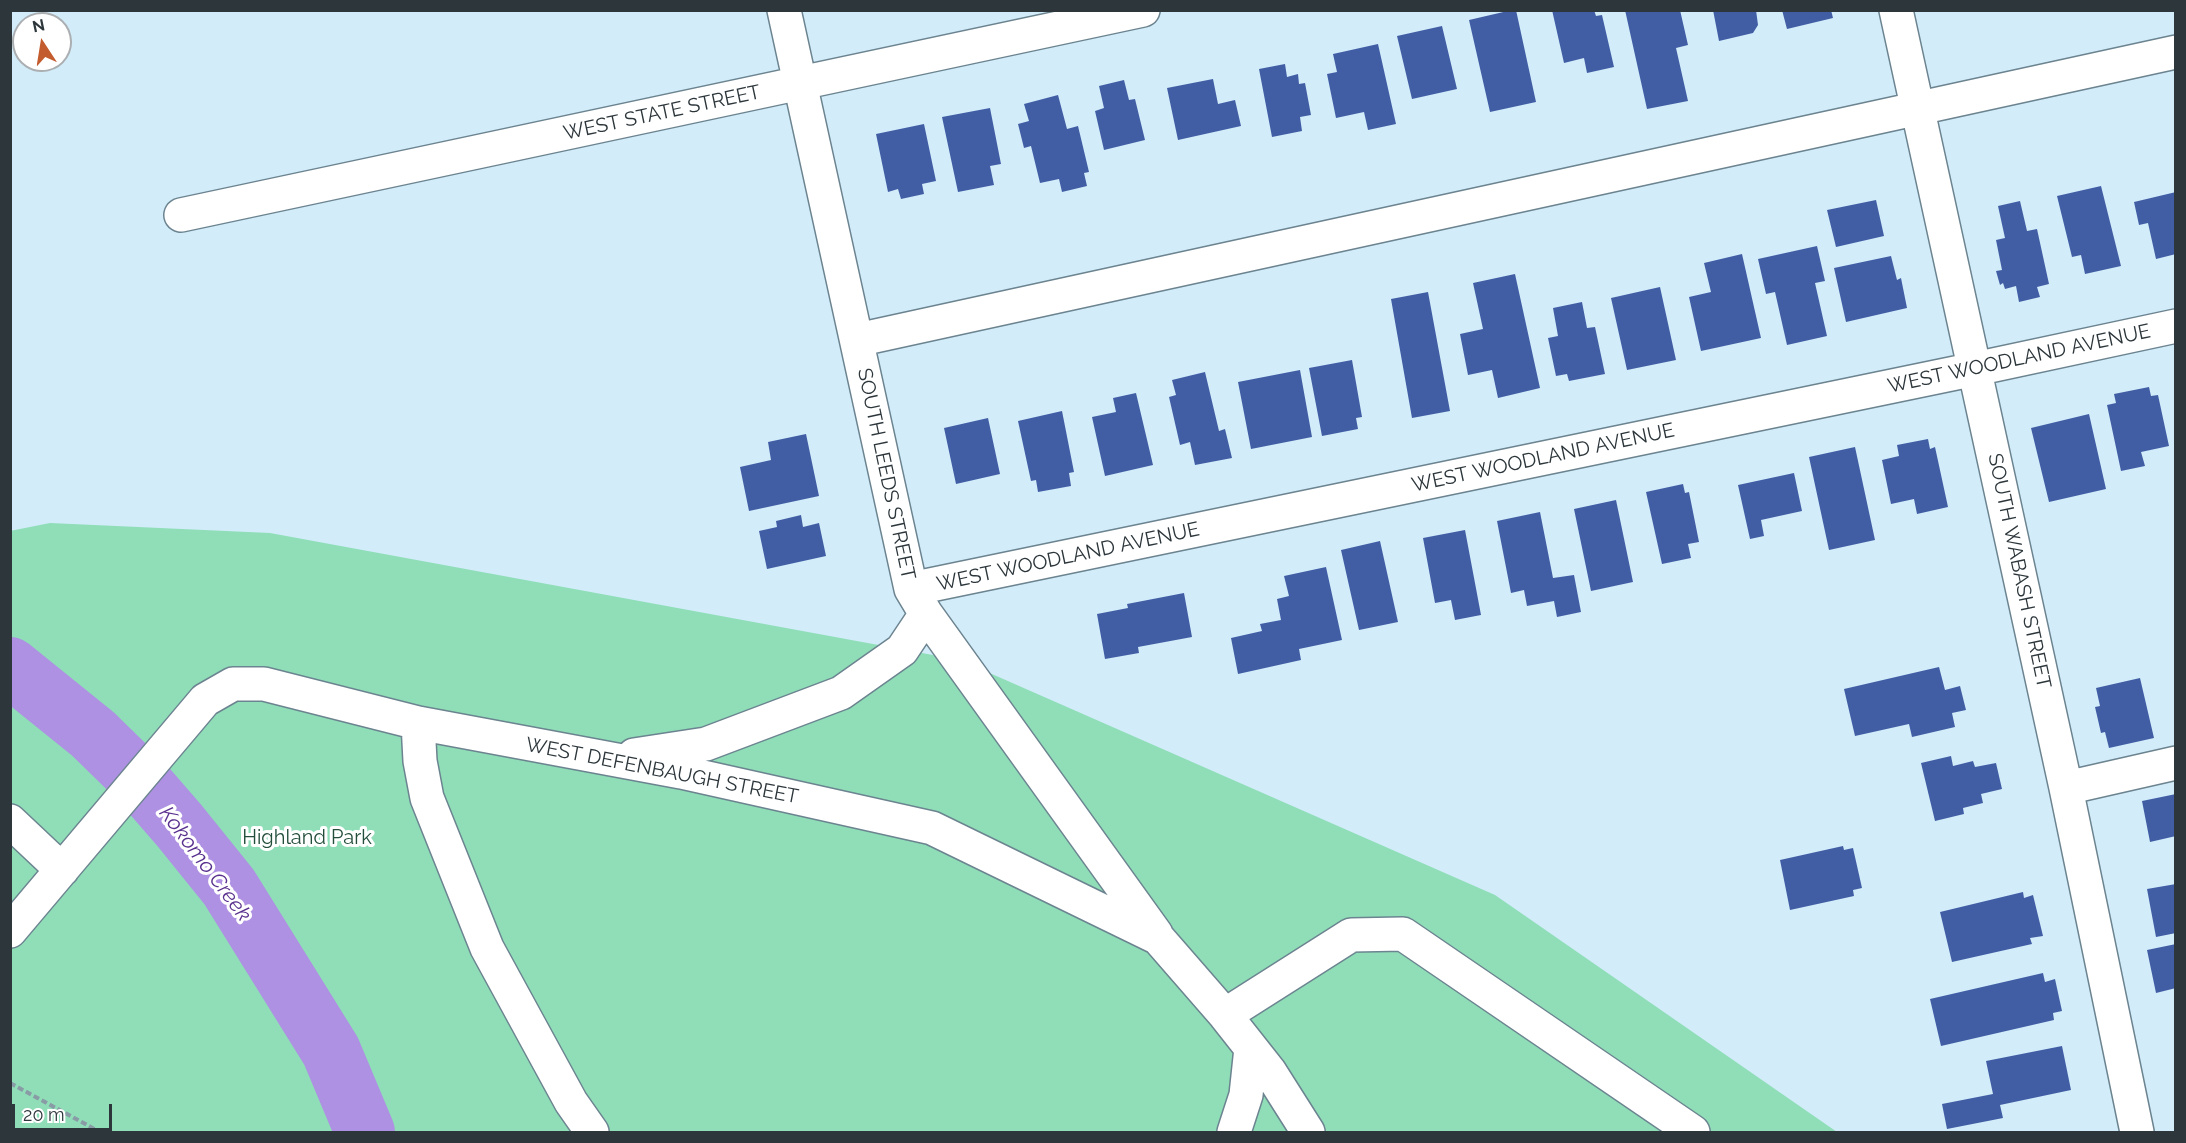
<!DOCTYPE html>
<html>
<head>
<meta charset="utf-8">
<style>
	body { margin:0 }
	#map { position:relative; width:2186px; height:1143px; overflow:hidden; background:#d2ecfa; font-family:Raleway,sans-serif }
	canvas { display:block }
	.frame { position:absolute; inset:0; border:12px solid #2c363b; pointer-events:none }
	.north { position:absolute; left:12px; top:12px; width:60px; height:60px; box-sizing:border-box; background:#fff; border:2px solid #abafb1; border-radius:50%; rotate:348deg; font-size:16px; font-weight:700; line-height:24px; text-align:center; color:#2c363b }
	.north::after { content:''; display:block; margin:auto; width:21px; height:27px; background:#c35d2f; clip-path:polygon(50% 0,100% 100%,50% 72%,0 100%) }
	.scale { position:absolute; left:12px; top:1104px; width:100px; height:27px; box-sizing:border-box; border:3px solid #2c363b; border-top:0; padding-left:8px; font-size:18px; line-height:21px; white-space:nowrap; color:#2c363b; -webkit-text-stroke:4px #fff; paint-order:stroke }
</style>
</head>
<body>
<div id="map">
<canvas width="2186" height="1143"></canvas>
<div class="frame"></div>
<div class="north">N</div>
<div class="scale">20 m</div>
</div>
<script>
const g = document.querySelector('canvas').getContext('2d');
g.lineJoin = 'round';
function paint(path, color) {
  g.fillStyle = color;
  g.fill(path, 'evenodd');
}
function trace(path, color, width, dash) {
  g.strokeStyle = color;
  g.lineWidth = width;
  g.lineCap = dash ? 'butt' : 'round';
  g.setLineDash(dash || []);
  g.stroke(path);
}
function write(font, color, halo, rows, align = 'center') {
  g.font = font + ' Raleway,sans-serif';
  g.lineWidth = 6;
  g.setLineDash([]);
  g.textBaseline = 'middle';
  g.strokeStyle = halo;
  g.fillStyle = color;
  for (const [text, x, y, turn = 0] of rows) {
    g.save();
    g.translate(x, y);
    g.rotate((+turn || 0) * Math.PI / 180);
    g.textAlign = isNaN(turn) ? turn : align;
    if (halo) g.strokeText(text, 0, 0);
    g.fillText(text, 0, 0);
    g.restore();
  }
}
paint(new Path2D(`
	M50,523L270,533L960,660L1495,895L1837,1132H11L10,531Z`), '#8fdeb8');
trace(new Path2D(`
	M10,667L93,734L139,779L179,825L229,887L331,1051L365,1132`), '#ae91e2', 60);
paint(new Path2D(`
	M1512,10H1516L1536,102L1490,112L1469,20Z
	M1552,10H1594L1596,16L1602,15L1614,67L1587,73L1584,58L1564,63Z
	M1625,10H1680L1688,45L1676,48L1688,101L1647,109Z
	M1713,10H1756L1758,25L1753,33L1719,41Z
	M1782,10H1831L1833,18L1787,29Z
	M1442,26L1457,89L1412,99L1397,36Z
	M1378,44L1396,124L1368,130L1364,112L1336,118L1327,74L1337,72L1333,54Z
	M1285,64L1287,77L1298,74L1299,84L1305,83L1311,115L1300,117L1302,131L1272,137L1259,69Z
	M1213,79L1218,104L1235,100L1241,126L1178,140L1167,88Z
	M1124,80L1129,100L1135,99L1145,140L1104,150L1095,111L1104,108L1099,86Z
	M1058,95L1067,129L1078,126L1089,172L1084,173L1087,186L1062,192L1059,179L1040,183L1031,146L1024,148L1018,124L1029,121L1024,104Z
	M990,108L1001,164L990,166L994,185L958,192L942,117Z
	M924,124L936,181L922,184L924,194L901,199L898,189L888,192L876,134Z
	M2101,186L2121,266L2085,274L2081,255L2072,257L2057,196Z
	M2176,192V254L2156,259L2148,223L2139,225L2134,202Z
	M1876,200L1884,236L1836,247L1827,210Z
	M2020,201L2027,231L2037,229L2049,284L2037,287L2040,297L2019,302L2016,286L2005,289L2003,283L2000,285L1996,271L2002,270L1996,240L2005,238L1998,206Z
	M1817,246L1825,281L1815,283L1827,336L1787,345L1775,292L1766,294L1758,259Z
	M1742,254L1761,338L1701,351L1689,297L1711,292L1704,263Z
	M1891,256L1897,280L1901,278L1907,308L1846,322L1834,268Z
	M1515,274L1540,388L1498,398L1492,370L1468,375L1460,334L1483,329L1473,283Z
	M1660,287L1676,360L1627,370L1611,298Z
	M1428,292L1450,411L1412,418L1391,299Z
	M1582,302L1587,328L1595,327L1605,374L1569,381L1567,374L1556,376L1548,338L1558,336L1553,308Z
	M1352,360L1362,417L1356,418L1358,429L1322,436L1309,368Z
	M1300,370L1312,437L1251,449L1238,382Z
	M1205,372L1219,431L1225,429L1232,458L1195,465L1190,442L1180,445L1169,397L1176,395L1172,380Z
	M2149,387L2151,396L2158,395L2169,446L2141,452L2145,466L2121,471L2107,405L2116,403L2114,394Z
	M1136,393L1153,465L1105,476L1092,417L1116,412L1113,398Z
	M1062,411L1074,472L1069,473L1071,486L1038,492L1036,480L1031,481L1018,421Z
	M2089,414L2106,489L2049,502L2031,428Z
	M988,418L1000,474L956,484L944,428Z
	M806,434L819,496L749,511L740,467L771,460L768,442Z
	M1928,439L1930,449L1935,447L1948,507L1917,514L1914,499L1891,504L1882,460L1899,456L1897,445Z
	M1855,447L1875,540L1829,550L1809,457Z
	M1794,473L1802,511L1761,520L1764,536L1750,539L1738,485Z
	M1683,484L1685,493L1689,492L1699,542L1688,544L1691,558L1662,564L1646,492Z
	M1616,500L1633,582L1591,591L1574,509Z
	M1540,512L1553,578L1574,575L1581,612L1557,617L1554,601L1527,606L1524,590L1511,593L1497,521Z
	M801,515L803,527L819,523L826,556L767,569L759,531L777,527L776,521Z
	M1465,530L1481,615L1455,620L1451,600L1435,603L1423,538Z
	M1380,541L1398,622L1359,630L1341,550Z
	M1326,567L1342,640L1299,649L1301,660L1238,674L1231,638L1262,631L1260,624L1281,620L1277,599L1289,596L1284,576Z
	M1184,593L1192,637L1138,647L1139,653L1105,659L1097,614L1128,608L1127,604Z
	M1939,667L1945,690L1960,686L1966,710L1952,713L1955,727L1912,737L1909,724L1855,736L1844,689Z
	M2140,678L2154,738L2109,748L2105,732L2101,733L2095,707L2100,706L2096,688Z
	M1951,756L1953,766L1973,761L1975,767L1996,763L2002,789L1981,794L1983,803L1963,808L1964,814L1935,821L1921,763Z
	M2176,794V836L2150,842L2142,801Z
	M1843,846L1844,850L1853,848L1862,888L1853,890L1854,896L1790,910L1780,860Z
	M2176,884V933L2156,937L2147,889Z
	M2023,892L2024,898L2033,895L2043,936L2030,938L2032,944L1952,962L1940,912Z
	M2176,944V988L2156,993L2147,950Z
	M2043,973L2045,982L2055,979L2062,1011L2053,1013L2054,1020L1941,1046L1930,999Z
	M2062,1046L2071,1090L2000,1105L2003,1118L1947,1129L1942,1104L1993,1094L1986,1061Z`), '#415ea5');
const minor = new Path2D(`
	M784,10L911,589L926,614L1156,934
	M1896,10L2066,788L2137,1132
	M181,215L1143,10
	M857,340L2176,52
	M911,589L1975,369L2176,326
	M418,723L420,761L427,798L487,948L571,1102L592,1132
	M634,755L706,744L841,693L902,650L926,614
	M2066,788L2176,763
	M10,821L62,870
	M10,931L205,700L233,684H264L418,723L681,772L932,828L1158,938L1225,1015L1270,1072L1308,1132
	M1225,1015L1351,935L1403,934L1693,1132
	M1234,1132L1246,1095L1251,1048`);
trace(minor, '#6c8490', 36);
trace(new Path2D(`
	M10,1083L100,1132`), '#899ca6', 4, [6, 3]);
trace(minor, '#fff', 33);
write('20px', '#2c363b', '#fff', [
	["WEST STATE STREET",662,113,-12],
	["WEST WOODLAND AVENUE",2019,359,-12],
	["WEST WOODLAND AVENUE",1543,458,-12],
	["SOUTH LEEDS STREET",886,474,78],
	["WEST WOODLAND AVENUE",1068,557,-12],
	["SOUTH WABASH STREET",2019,571,78],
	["WEST DEFENBAUGH STREET",662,771,11]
]);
write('20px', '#234e3b', '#fff', [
	["Highland Park",307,838]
]);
write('italic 21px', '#59318e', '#fff', [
	["Kokomo Creek",205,864,53]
]);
</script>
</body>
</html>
